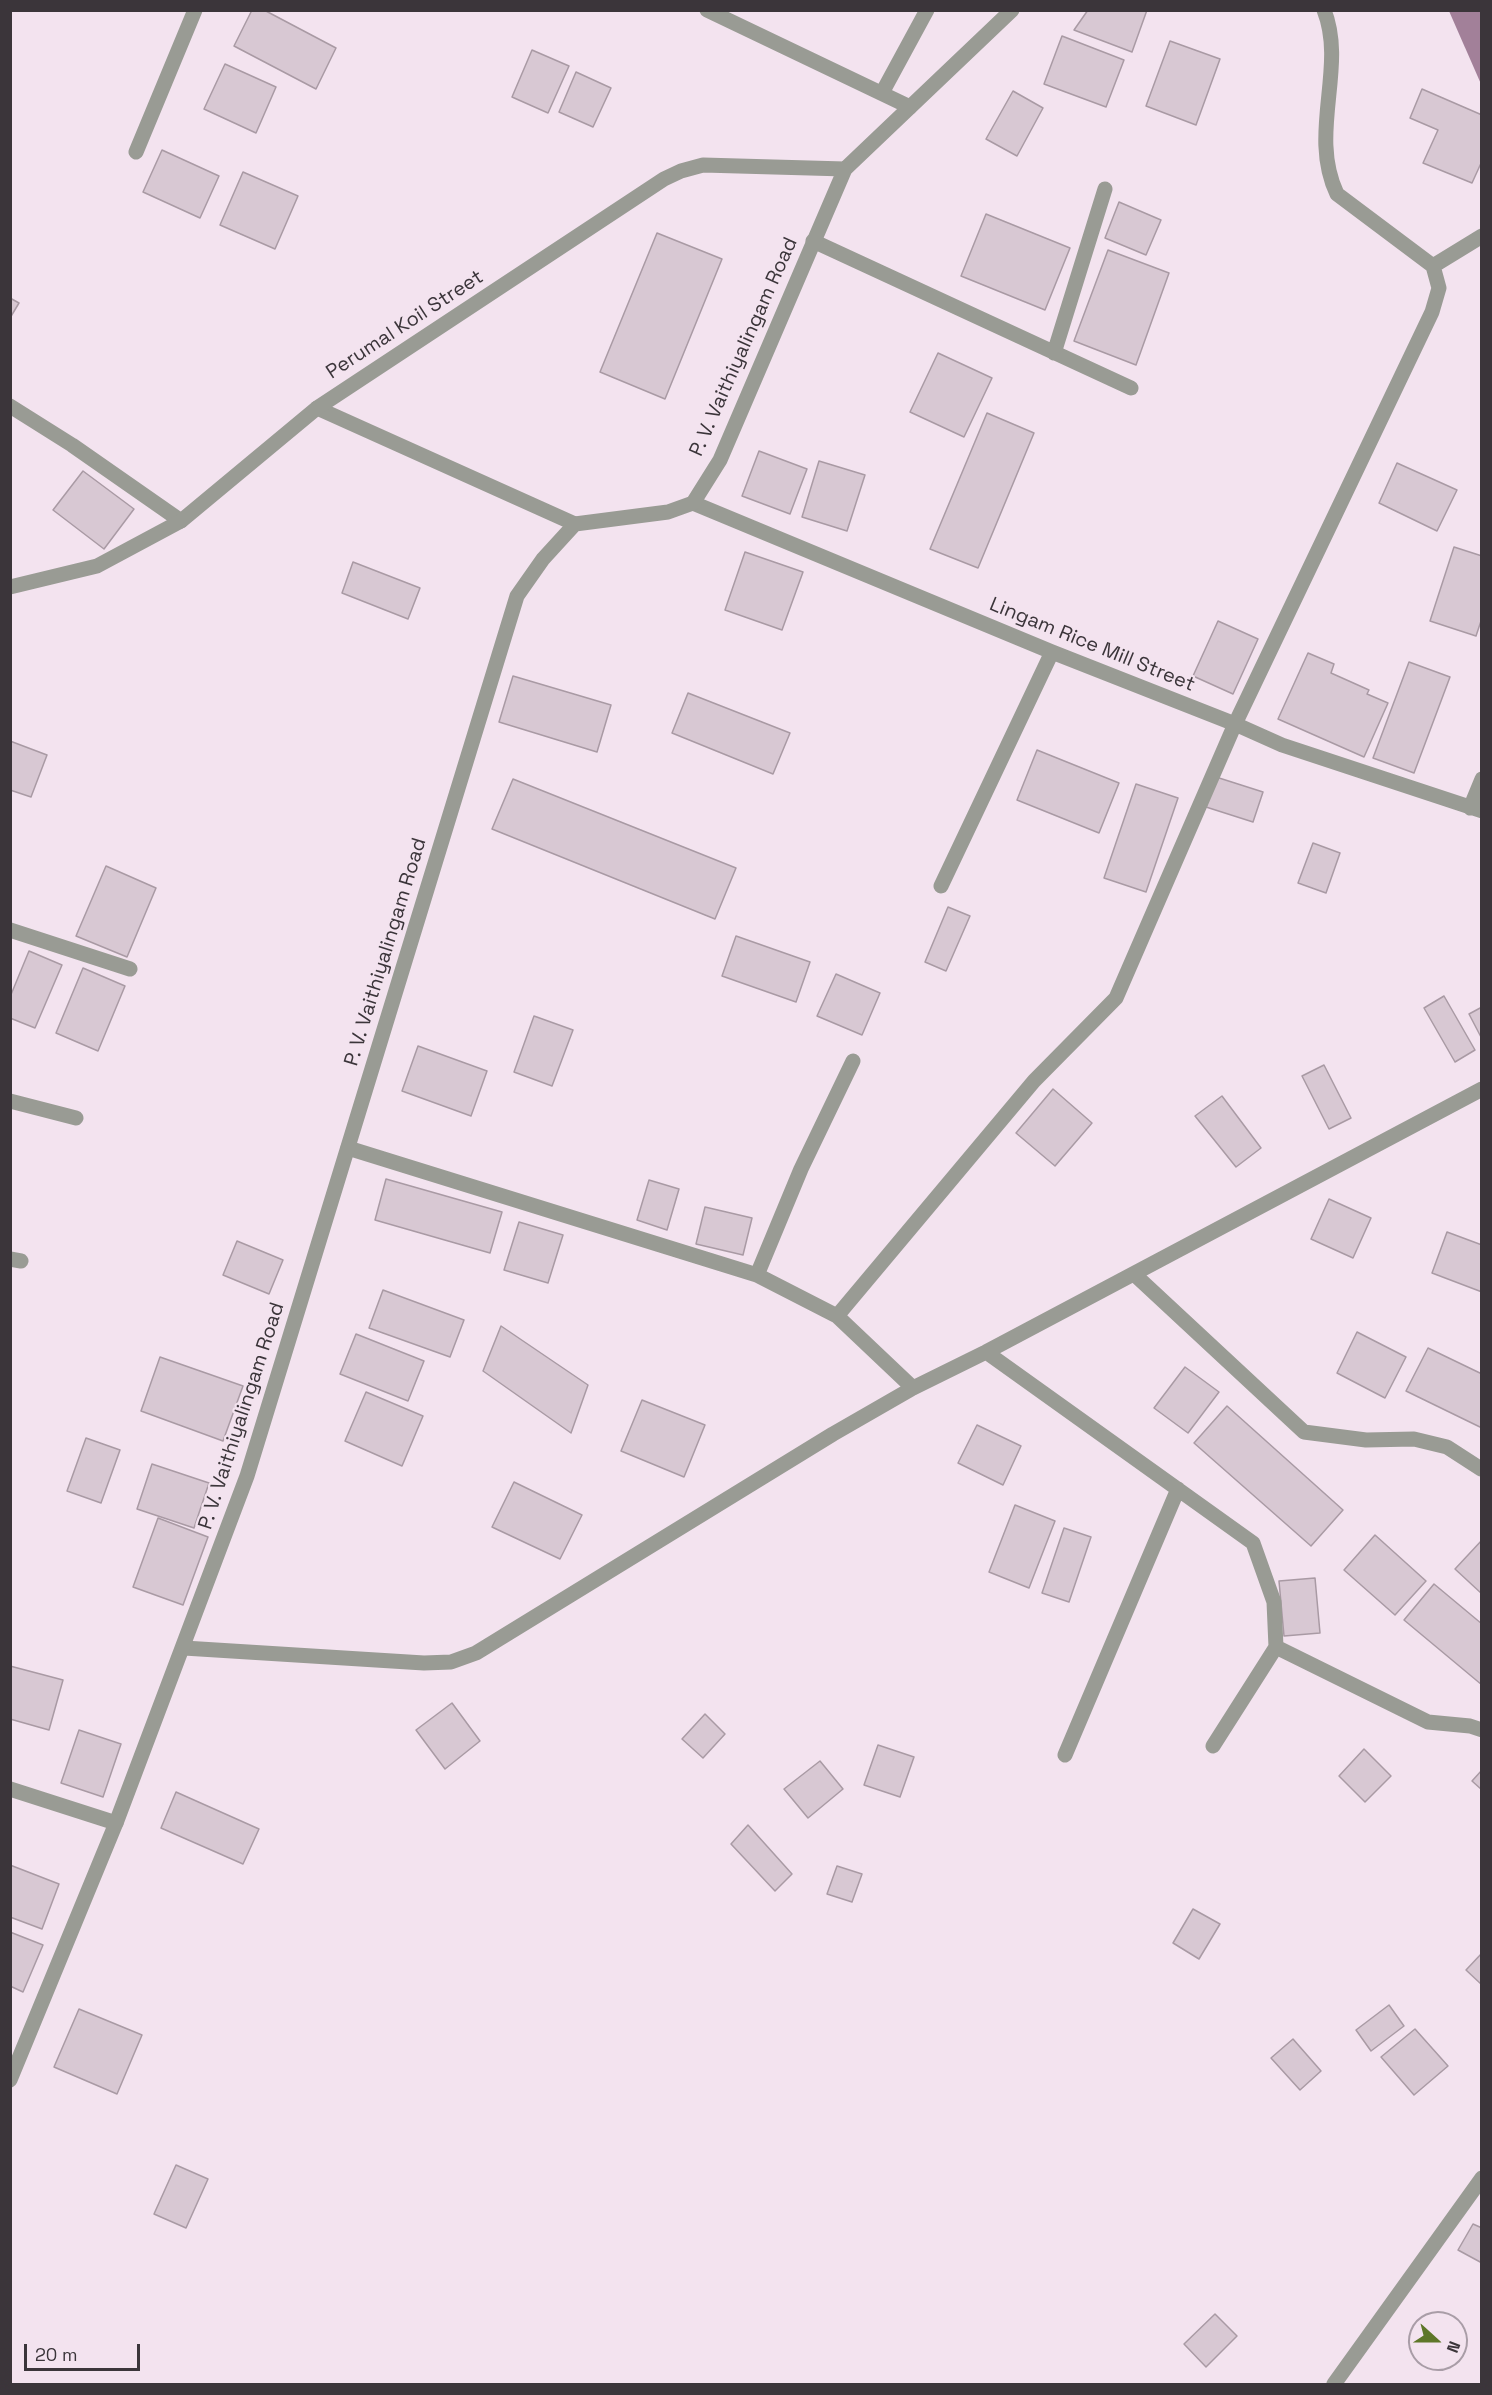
<!DOCTYPE html>
<html>
<head>
<meta charset="utf-8">
<style>
	body { margin:0 }
	#map { position:relative; width:1492px; height:2395px; overflow:hidden; background:#f3e3ef; font-family:"Space Grotesk",sans-serif }
	canvas { display:block }
	.frame { position:absolute; inset:0; border:12px solid #3b353a; pointer-events:none }
	.north { position:absolute; left:1408px; top:2311px; width:60px; height:60px; box-sizing:border-box; background:#f3e3ef; border:2px solid #a99da7; border-radius:50%; rotate:111deg; font-size:16px; font-weight:700; line-height:24px; text-align:center; color:#3b353a }
	.north::after { content:''; display:block; margin:auto; width:21px; height:27px; background:#5e7729; clip-path:polygon(50% 0,100% 100%,50% 72%,0 100%) }
	.scale { position:absolute; left:24px; top:2344px; width:116px; height:27px; box-sizing:border-box; border:3px solid #3b353a; border-top:0; padding-left:8px; font-size:18px; line-height:21px; white-space:nowrap; color:#3b353a; -webkit-text-stroke:4px #f3e3ef; paint-order:stroke }
</style>
</head>
<body>
<div id="map">
<canvas width="1492" height="2395"></canvas>
<div class="frame"></div>
<div class="north">N</div>
<div class="scale">20 m</div>
</div>
<script>
const g = document.querySelector('canvas').getContext('2d');
g.lineJoin = 'round';
function paint(path, color) {
  g.fillStyle = color;
  g.fill(path, 'evenodd');
}
function trace(path, color, width, dash) {
  g.strokeStyle = color;
  g.lineWidth = width;
  g.lineCap = dash ? 'butt' : 'round';
  g.setLineDash(dash || []);
  g.stroke(path);
}
function write(font, color, halo, rows, align = 'center') {
  g.font = font + ' "Space Grotesk",sans-serif';
  g.lineWidth = 4.5;
  g.setLineDash([]);
  g.textBaseline = 'middle';
  g.strokeStyle = halo;
  g.fillStyle = color;
  for (const [text, x, y, turn = 0] of rows) {
    g.save();
    g.translate(x, y);
    g.rotate((+turn || 0) * Math.PI / 180);
    g.textAlign = isNaN(turn) ? turn : align;
    if (halo) g.strokeText(text, 0, 0);
    g.fillText(text, 0, 0);
    g.restore();
  }
}
paint(new Path2D(`
	M1449,11H1481V84Z`), '#a28099');
const building = new Path2D(`
	M252,10H264L336,48L316,89L234,46Z
	M1088,10H1147L1132,52L1074,30Z
	M1062,36L1124,60L1106,107L1044,84Z
	M1170,41L1220,59L1196,125L1146,106Z
	M532,50L569,66L548,113L512,97Z
	M225,64L276,87L256,133L204,109Z
	M576,72L611,88L593,127L559,112Z
	M1422,89L1482,115V161L1472,183L1423,163L1438,130L1410,118Z
	M1013,91L1043,108L1017,156L986,139Z
	M162,150L219,176L200,218L143,192Z
	M243,172L298,196L275,249L220,225Z
	M1119,202L1161,220L1146,255L1105,238Z
	M986,214L1070,248L1045,310L961,276Z
	M657,233L722,259L665,399L600,372Z
	M1108,250L1169,273L1136,365L1074,341Z
	M10,298L19,303L10,318Z
	M938,353L992,378L964,437L910,412Z
	M987,413L1034,433L978,568L930,549Z
	M759,451L807,469L790,514L742,496Z
	M819,461L865,475L847,531L802,517Z
	M1397,463L1457,490L1437,531L1379,503Z
	M83,471L134,509L104,549L53,510Z
	M1454,547L1482,556V618L1476,636L1430,621Z
	M745,552L803,572L782,630L725,610Z
	M353,562L420,588L408,619L342,593Z
	M1218,621L1258,639L1233,694L1193,676Z
	M1308,653L1334,664L1331,673L1369,690L1367,694L1388,703L1364,757L1278,719Z
	M1409,662L1450,677L1414,773L1373,758Z
	M513,676L611,705L597,752L499,722Z
	M688,693L790,733L773,774L672,733Z
	M10,741L47,755L31,797L10,790Z
	M1037,750L1119,783L1099,833L1017,800Z
	M1216,777L1263,792L1253,822L1206,807Z
	M513,779L736,868L715,919L492,829Z
	M1136,784L1178,798L1146,892L1104,878Z
	M1313,843L1340,853L1326,893L1298,883Z
	M106,866L156,888L127,957L76,936Z
	M948,907L970,916L946,971L925,962Z
	M736,936L810,962L796,1002L722,976Z
	M29,951L62,965L35,1028L10,1018V997Z
	M83,968L125,986L98,1051L56,1033Z
	M836,974L880,993L862,1035L817,1016Z
	M1444,996L1475,1050L1455,1062L1424,1008Z
	M1482,1007V1039L1469,1014Z
	M534,1016L573,1030L552,1086L514,1072Z
	M418,1046L487,1071L471,1116L402,1091Z
	M1324,1065L1351,1118L1329,1129L1302,1076Z
	M1053,1089L1092,1123L1055,1166L1016,1133Z
	M1222,1096L1261,1148L1236,1167L1195,1116Z
	M386,1179L502,1212L490,1253L375,1220Z
	M649,1180L679,1189L667,1230L637,1220Z
	M1329,1199L1371,1218L1353,1258L1311,1239Z
	M705,1207L752,1218L743,1255L696,1244Z
	M519,1222L563,1235L548,1283L504,1270Z
	M1447,1232L1482,1245V1292L1432,1273Z
	M237,1241L283,1260L269,1294L223,1275Z
	M383,1290L464,1320L450,1357L369,1328Z
	M501,1326L588,1385L571,1433L483,1371Z
	M1357,1332L1406,1357L1385,1398L1337,1373Z
	M356,1334L424,1361L408,1401L340,1374Z
	M1428,1348L1482,1374V1428L1406,1391Z
	M160,1357L243,1386L223,1441L141,1411Z
	M1185,1367L1219,1392L1188,1433L1154,1408Z
	M366,1392L423,1416L402,1466L345,1441Z
	M642,1400L705,1425L684,1477L621,1451Z
	M1227,1406L1343,1510L1311,1546L1194,1443Z
	M977,1425L1021,1446L1003,1485L958,1463Z
	M86,1438L120,1450L101,1503L67,1491Z
	M152,1464L209,1483L194,1528L137,1509Z
	M514,1482L582,1515L560,1559L492,1527Z
	M1015,1505L1055,1521L1029,1588L989,1572Z
	M158,1518L208,1537L183,1605L133,1587Z
	M1064,1528L1091,1537L1069,1602L1042,1593Z
	M1375,1535L1426,1581L1395,1615L1344,1570Z
	M1482,1540V1594L1455,1569Z
	M1315,1578L1320,1633L1284,1636L1279,1581Z
	M1434,1584L1482,1624V1685L1404,1620Z
	M10,1666L63,1680L49,1730L10,1719Z
	M452,1703L480,1741L445,1769L416,1730Z
	M705,1714L725,1734L703,1758L682,1739Z
	M79,1730L121,1744L103,1797L61,1783Z
	M878,1745L914,1757L900,1797L864,1785Z
	M1364,1749L1391,1776L1365,1802L1339,1776Z
	M820,1761L843,1789L808,1818L784,1789Z
	M1482,1770V1790L1472,1781Z
	M176,1792L259,1829L243,1864L161,1828Z
	M748,1825L792,1874L775,1891L731,1844Z
	M10,1865L59,1884L42,1929L10,1917Z
	M837,1866L862,1874L852,1902L827,1894Z
	M1193,1909L1220,1924L1199,1959L1173,1943Z
	M10,1932L43,1945L23,1992L10,1986Z
	M1482,1953V1985L1466,1970Z
	M1389,2005L1404,2026L1371,2051L1356,2030Z
	M79,2009L142,2035L117,2094L54,2067Z
	M1415,2029L1448,2066L1414,2095L1381,2057Z
	M1293,2039L1321,2071L1300,2090L1271,2058Z
	M176,2165L208,2179L186,2228L154,2214Z
	M1473,2224L1482,2228V2263L1458,2250Z
	M1215,2314L1237,2336L1206,2367L1184,2344Z`);
paint(building, '#d8c8d3');
trace(building, '#a99aa4', 1.5);
trace(new Path2D(`
	M1134,1274L1304,1432L1366,1440L1414,1439L1447,1447L1481,1469`), '#999b94', 15);
trace(new Path2D(`
	M707,10L910,107
	M882,93L927,10
	M136,152L195,10
	M813,241L1131,388
	M1433,266L1482,236
	M1054,353L1105,189
	M10,406L72,445L181,521
	M317,408L575,524
	M693,503L1052,652L1235,724L1282,745L1482,811
	M1470,808L1482,779
	M941,886L1052,652
	M10,930L130,969
	M10,1101L76,1118
	M348,1148L757,1275L837,1316L913,1388
	M10,1259L21,1261
	M757,1275L801,1169L853,1061
	M837,1316L1034,1081L1116,998L1235,724L1432,312L1439,288L1433,266L1337,194C1308,133 1347,68 1324,10
	M986,1352L1253,1543L1274,1602L1276,1647L1213,1746
	M1276,1647L1428,1722L1470,1726L1482,1730
	M184,1648L424,1663L451,1662L476,1653L833,1434L913,1388L986,1352L1482,1089
	M1065,1755L1178,1489
	M10,1789L116,1823
	M1334,2384L1482,2178`), '#999b94', 15);
trace(new Path2D(`
	M10,587L97,566L181,521L317,408L664,179L681,171L703,165L845,169
	M10,2080L116,1823L247,1476L517,596L543,559L575,524L668,512L693,503L720,460L845,169L1012,10`), '#999b94', 15);
write('20px', '#3b353a', '#f3e3ef', [
	["Perumal Koil Street",405,325,-33],
	["P. V. Vaithiyalingam Road",744,347,-66],
	["Lingam Rice Mill Street",1092,645,22],
	["P. V. Vaithiyalingam Road",386,952,-73],
	["P. V. Vaithiyalingam Road",242,1416,-72]
]);
</script>
</body>
</html>
